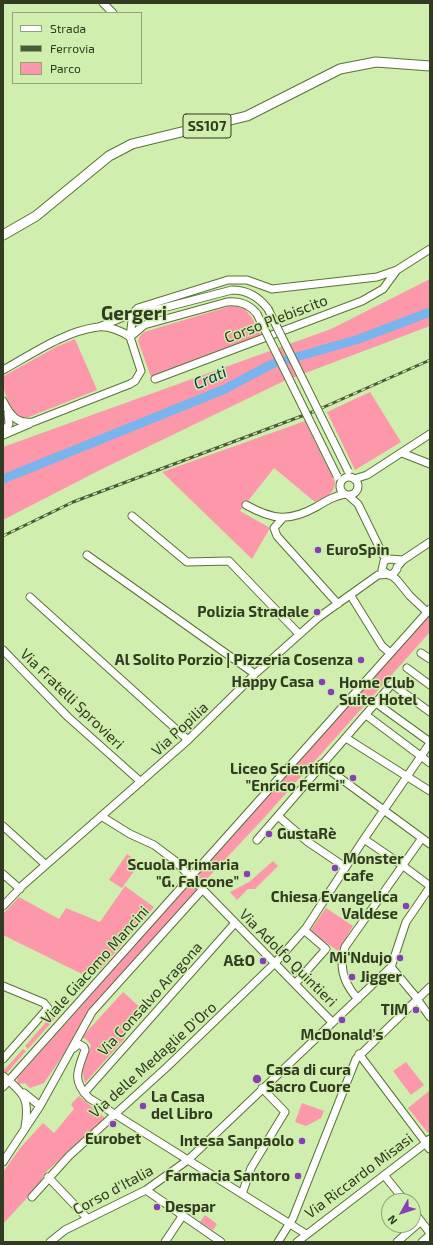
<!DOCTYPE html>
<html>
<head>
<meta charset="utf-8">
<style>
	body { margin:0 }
	#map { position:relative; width:433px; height:1245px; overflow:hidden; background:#d0eead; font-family:"Exo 2",sans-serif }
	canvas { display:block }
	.frame { position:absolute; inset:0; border:4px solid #303b22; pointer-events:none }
	.legend { position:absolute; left:12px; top:12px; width:130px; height:72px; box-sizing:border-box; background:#d0eead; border:1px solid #90a675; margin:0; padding:5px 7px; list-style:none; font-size:12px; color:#303b22 }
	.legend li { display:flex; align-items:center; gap:8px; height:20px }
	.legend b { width:20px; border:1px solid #90a675 }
	.north { position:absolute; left:381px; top:1193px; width:40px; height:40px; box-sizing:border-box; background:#d0eead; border:1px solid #90a675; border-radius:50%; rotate:231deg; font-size:11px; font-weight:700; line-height:16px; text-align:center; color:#303b22 }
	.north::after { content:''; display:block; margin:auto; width:14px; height:18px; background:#8440b4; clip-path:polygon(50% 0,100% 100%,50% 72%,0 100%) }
</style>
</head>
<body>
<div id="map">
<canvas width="433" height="1245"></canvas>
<div class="frame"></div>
<ul class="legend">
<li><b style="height:5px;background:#fff"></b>Strada</li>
<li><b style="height:5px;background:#4b593a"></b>Ferrovia</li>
<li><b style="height:11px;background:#fd98ab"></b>Parco</li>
</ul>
<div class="north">N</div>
</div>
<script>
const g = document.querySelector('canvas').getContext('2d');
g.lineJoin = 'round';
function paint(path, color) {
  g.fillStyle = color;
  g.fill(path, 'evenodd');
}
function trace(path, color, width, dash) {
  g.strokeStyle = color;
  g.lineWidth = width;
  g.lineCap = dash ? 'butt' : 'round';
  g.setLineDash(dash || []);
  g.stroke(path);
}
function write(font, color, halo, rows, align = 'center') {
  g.font = font + ' "Exo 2",sans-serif';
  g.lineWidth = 3;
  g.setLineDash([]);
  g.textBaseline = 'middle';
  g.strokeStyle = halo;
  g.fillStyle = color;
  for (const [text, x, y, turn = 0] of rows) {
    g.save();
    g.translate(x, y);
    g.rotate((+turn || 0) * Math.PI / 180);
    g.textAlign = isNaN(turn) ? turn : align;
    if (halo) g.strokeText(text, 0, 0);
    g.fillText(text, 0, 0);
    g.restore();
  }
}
paint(new Path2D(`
	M430,279V326L284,381L100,470L3,520V447L331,329Z
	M231,306L244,308L252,318L261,335L151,377L138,341L140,336L144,332Z
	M75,339L97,390L29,417L20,418C11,410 0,388 4,376L56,347Z
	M370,392L401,442L355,470L327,412Z
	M305,421L335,482C335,494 325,497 315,502L274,468L240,511L270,528L252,559L162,472Z
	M430,614V632L263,819L203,883L201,884L196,878L199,871Z
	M127,854L140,863L122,888L109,880Z
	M273,861L278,866L255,889H248L237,900L230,892L249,882Z
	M190,883L198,890L90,1010L70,1045L44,1083L30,1088L25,1083L18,1084L17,1078Z
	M125,886L154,907L100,970L93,969L89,974L83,971L82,974L3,935V914L19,897L59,919L66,908L100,922Z
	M326,908L353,926L338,951L310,931Z
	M123,992L142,1009L124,1030L125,1038L85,1083L82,1070L91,1045L87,1040L82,1037Z
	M55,1012L58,1015L28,1049L25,1046Z
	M23,1049L26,1051L6,1074L3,1071Z
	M406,1062L424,1085L411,1095L393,1071Z
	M429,1091L430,1131L428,1133L408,1108Z
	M79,1096L105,1118L45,1173L39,1185L3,1224V1172L21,1147L43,1123L54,1133L74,1109L71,1104Z
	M302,1103L324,1111L321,1118L306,1126L295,1122Z
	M205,1215L217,1224L213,1230L200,1222Z`), '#fd98ab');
trace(new Path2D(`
	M3,479L225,389L272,364L359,339L430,312`), '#7ab4ec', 9);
const minor = new Path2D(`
	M103,3L113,13
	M133,313L140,314L232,290C247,290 259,297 268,309
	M99,327L133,313L138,308L228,280H247L272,289L377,277L397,270L430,249
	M130,337L144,325L227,302C240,301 249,304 257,314
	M130,337L133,313
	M3,370C32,354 65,331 98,327C109,326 122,331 130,337L141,371L135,381L130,384L33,422C16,424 10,415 3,401
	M155,379L362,301L383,289L397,270
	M3,433L9,424L8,413
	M3,435L29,424
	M402,453L430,464
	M340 486a9 9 0 1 1 18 0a9 9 0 1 1-18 0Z
	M354,479L367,475L430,434
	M349,496L358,504L383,555L389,559
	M246,505C273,520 289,522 316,507C326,501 334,496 345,494
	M132,516L187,562L229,561L299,634
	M282,519L274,528L277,536L338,604
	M87,555L255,674
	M397,567L403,560L430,542
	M389,575L382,570L384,561L389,559L403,560
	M391,575L397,580L410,596L427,612
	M351,596L382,646L390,653
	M30,597L188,740
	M3,650L68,717L141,782
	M421,653L430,659
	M407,668L430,685
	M376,703L430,742
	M366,715L430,763
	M346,738L430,791
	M321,764L430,844
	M101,816L130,834L154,845L174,860L332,1022
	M278,816L308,842L345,867
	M3,826L46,865
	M364,839L402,865L430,886
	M257,840L392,684L430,712
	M3,874L20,889
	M3,906L23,885L188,740L255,674L319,617L378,575L393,574L397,569
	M391,967L406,922L430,887
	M295,984L326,949L304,930
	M3,986L44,1003L48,1008L3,1059
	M358,999C344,984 338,967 345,947L422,838
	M417,999L430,1017
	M74,1048L79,1044L84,1047L85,1050C78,1070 71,1080 89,1098L306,1234
	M3,1076C24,1093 30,1099 25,1127
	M3,1087L430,609
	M24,1093L40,1106
	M84,1093L235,923
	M3,1162L40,1106L92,1012L202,890
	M384,1175L405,1201
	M48,1177L87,1218
	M146,1190L221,1242
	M242,1194L251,1168L285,1112L262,1088
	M32,1197L69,1156L167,1067L275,963L306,928L364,839L430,743
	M413,1211L430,1233
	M50,1242L65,1230L146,1190L188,1160L391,967L416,997
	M165,1242L183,1215
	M278,1242L293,1218L356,1059L430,987
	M297,1242L426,1143L359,1054
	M397,1242L421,1221
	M422,1242L430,1235`);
const major = new Path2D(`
	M3,235L36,216L109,156L132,144L247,116L340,69L376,62L430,66
	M430,1140L426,1143L430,1148`);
trace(minor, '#5a7338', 9);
trace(major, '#5a7338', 11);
trace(minor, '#fff', 7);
trace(major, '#fff', 9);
const rail = new Path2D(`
	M3,536L73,502L315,411L430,360`);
trace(rail, '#4b593a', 3);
trace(rail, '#d0eead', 1.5, [4.5]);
const minorBridge = new Path2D(`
	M268,309L348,471
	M257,314L337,476`);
trace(minorBridge, '#5a7338', 9, []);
trace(minorBridge, '#fff', 7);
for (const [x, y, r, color] of [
	[318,550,4,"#8440b4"],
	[317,612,4,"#8440b4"],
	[361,660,4,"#8440b4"],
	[322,682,4,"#8440b4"],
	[331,692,4,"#8440b4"],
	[353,778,4,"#8440b4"],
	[269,834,4,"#8440b4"],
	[335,868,4,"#8440b4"],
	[247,874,4,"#8440b4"],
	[406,906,4,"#8440b4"],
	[400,958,4,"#8440b4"],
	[263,961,4,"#8440b4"],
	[352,977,4,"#8440b4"],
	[416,1010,4,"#8440b4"],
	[342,1020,4,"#8440b4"],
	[257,1079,5,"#8440b4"],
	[143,1106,4,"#8440b4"],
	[113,1124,4,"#8440b4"],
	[302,1141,4,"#8440b4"],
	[298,1176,4,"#8440b4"],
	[157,1207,4,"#8440b4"]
]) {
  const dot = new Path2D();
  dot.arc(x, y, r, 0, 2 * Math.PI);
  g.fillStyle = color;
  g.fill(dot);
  trace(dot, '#d0eead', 1.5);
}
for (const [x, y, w] of [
	[207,126,48]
]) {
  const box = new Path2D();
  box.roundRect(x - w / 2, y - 12, w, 24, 3);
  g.fillStyle = '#d0eead';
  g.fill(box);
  trace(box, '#303b22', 1);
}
write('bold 14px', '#303b22', null, [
	["SS107",207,126]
]);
write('15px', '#303b22', '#d0eead', [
	["Corso Plebiscito",276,319,-21],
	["Via Fratelli Sprovieri",72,699,44],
	["Via Popilia",180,729,-43],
	["Via Adolfo Quintieri",288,958,45],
	["Viale Giacomo Mancini",95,965,-48],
	["Via Consalvo Aragona",150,999,-48],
	["Via delle Medaglie D'Oro",153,1060,-42],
	["Via Riccardo Misasi",359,1176,-37],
	["Corso d'Italia",113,1190,-28]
]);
write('bold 15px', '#303b22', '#d0eead', [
	["EuroSpin",326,550,"left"],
	["Polizia Stradale",309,612],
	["Al Solito Porzio | Pizzeria Cosenza",353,660],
	["Happy Casa",314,682],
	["Home Club",339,683,"left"],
	["Suite Hotel",339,700,"left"],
	["Liceo Scientifico",345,769],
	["\"Enrico Fermi\"",345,786],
	["GustaRè",277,834,"left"],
	["Monster",343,859,"left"],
	["cafe",343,876,"left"],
	["Scuola Primaria",239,865],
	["\"G. Falcone\"",239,882],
	["Chiesa Evangelica",398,897],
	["Valdese",398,914],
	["Mi'Ndujo",392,958],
	["A&O",255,961],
	["Jigger",360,977,"left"],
	["TIM",408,1010],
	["McDonald's",342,1035,"center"],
	["Casa di cura",266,1070,"left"],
	["Sacro Cuore",266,1087,"left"],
	["La Casa",151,1097,"left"],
	["del Libro",151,1114,"left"],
	["Eurobet",113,1139,"center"],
	["Intesa Sanpaolo",294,1141],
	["Farmacia Santoro",290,1176],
	["Despar",165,1207,"left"]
], 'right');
write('italic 16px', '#002d50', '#d0eead', [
	["Crati",210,378,-24]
]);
write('bold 19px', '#303b22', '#d0eead', [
	["Gergeri",134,314]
]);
</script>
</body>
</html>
